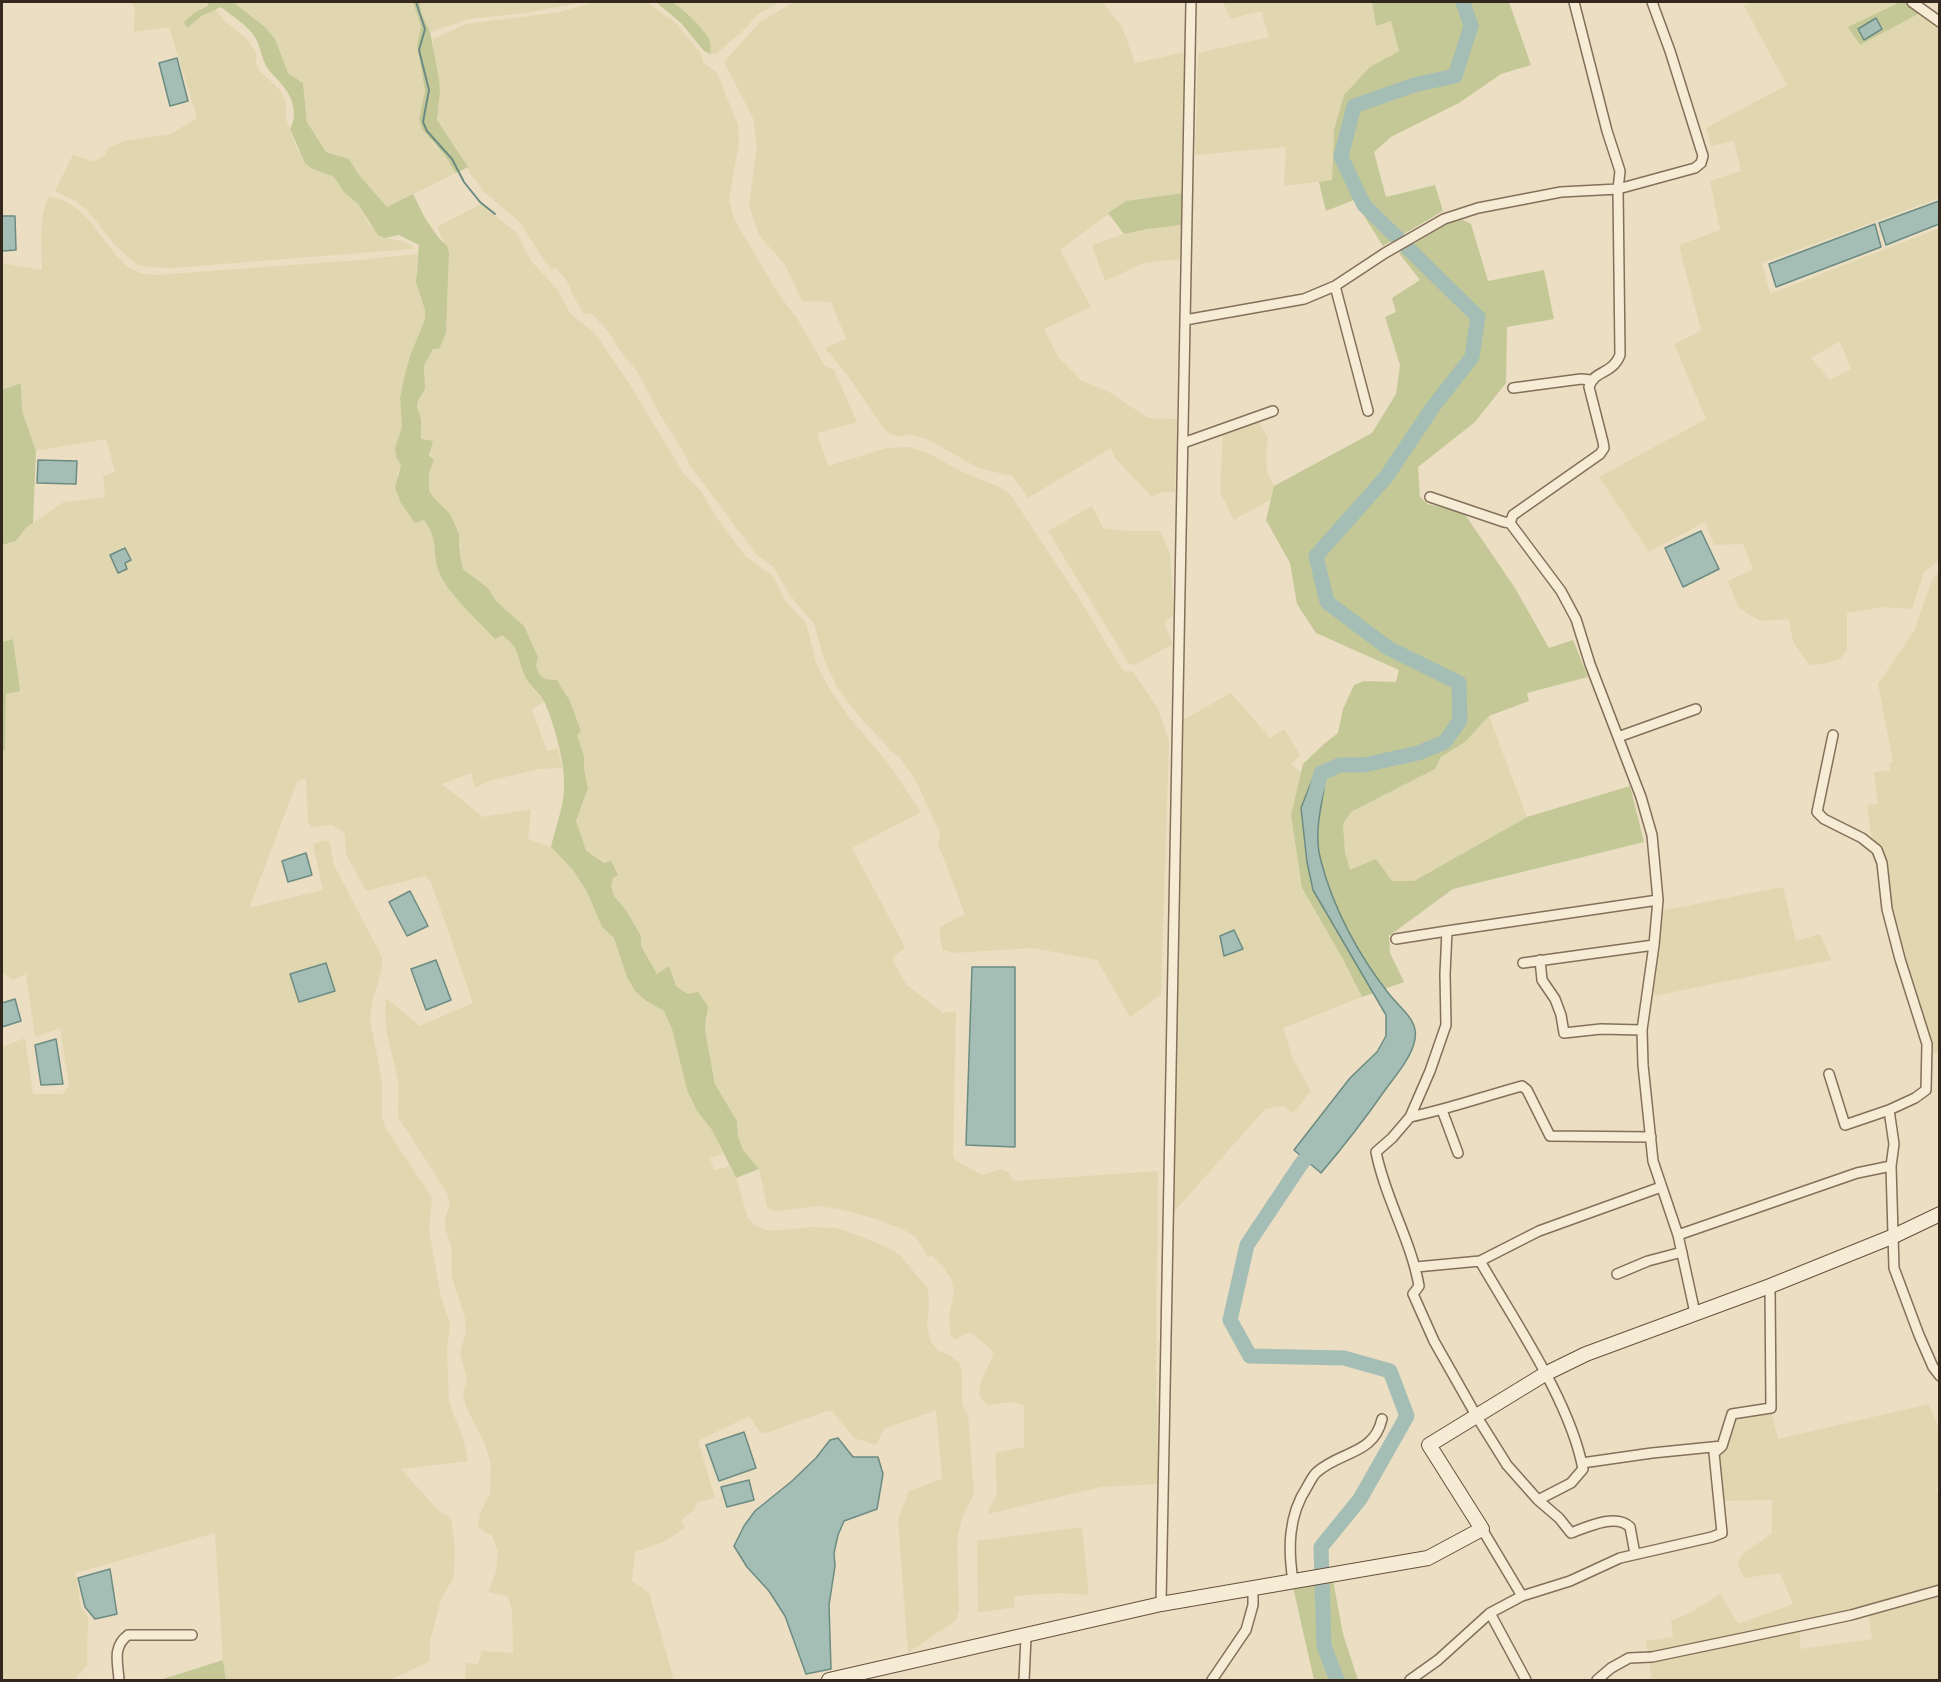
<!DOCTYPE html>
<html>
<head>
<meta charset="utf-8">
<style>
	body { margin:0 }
	#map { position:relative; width:1941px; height:1682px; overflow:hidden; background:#ebdec2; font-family:Spectral,serif }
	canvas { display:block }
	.frame { position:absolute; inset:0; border:3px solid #34281e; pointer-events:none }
</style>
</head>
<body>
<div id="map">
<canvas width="1941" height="1682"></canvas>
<div class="frame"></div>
</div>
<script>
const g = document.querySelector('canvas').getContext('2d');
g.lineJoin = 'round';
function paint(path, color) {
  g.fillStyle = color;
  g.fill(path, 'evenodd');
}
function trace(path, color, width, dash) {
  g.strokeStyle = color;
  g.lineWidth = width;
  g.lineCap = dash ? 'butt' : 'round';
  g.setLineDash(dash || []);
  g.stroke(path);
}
paint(new Path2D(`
	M131,2H208L209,6L202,10L195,12L187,27L215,9L224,20L248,40L256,53V63L259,70L280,90L286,102V119L298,151L337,181L343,191L358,204L369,224L385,238L405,242L413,247L411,249L173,268L149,267L138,265L130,259L116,246L87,210L77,202L55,191L73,155L91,161L98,160L106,154L108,148L124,141L171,134L197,118L169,27L134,32L135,9Z
	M233,2H413L421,27L417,44L425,91L419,120L434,146L446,157L456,173L387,207L359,175L349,159L326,152L307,122L303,83L288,73L281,58L279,48L265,27Z
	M420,2H585L525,13L469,19L430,32L421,12Z
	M595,2H647L676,23L702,55L703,62L717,73L738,125L739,144L729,199L734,219L779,295L797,318L824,365L834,370L857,422L817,433L828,466L887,448L909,447L928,453L962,472L1002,488L1010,494L1077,595L1119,665L1124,671L1133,672L1157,707L1169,740L1161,995L1130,1017L1097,960L1033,948L955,953L943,950L940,937V927L965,914L938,844L940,833L915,779L898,756L895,755L858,715L837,687L825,662L814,624L790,595L774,568L755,553L691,467L682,449L660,415L637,371L618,348L611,335L594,316L587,313L584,314L573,296L567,281L555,267L552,269L542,257L519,221L485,193L470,173L456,147L439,126L437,115L439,104L436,65L433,53V39L466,24L560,12Z
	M671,2H780L758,14L747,27L716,54H711L709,39L703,29L692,20L684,10Z
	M794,2H1103L1122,27L1135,63L1185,52V156L1183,193L1126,201L1060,250L1091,307L1044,329L1058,357L1082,381L1111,393L1148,418L1177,419L1175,492H1161L1152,497L1115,458L1111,448L1028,498L1012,476L978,468L928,439L908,434L899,437L891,434L885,430L848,376L825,348L846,339L831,302L802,301L785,265L759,235L749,206L757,146L753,118L724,62L760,22Z
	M1223,2H1372L1376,25L1391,20L1399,51L1370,67L1334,130L1332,180L1284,186L1286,147L1195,155L1198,53L1269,37L1261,11L1230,19Z
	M1752,2H1900L1849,27L1860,45L1920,13L1939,27V198L1762,263L1770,294L1939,228V560L1924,572L1912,609L1881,607L1847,613V650L1840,659L1827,663L1809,665L1793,642L1789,619L1760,621L1739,608L1728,581L1753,569L1743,544L1714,545L1705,522L1649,552L1599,477L1706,419L1674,344L1701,331L1679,245L1720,230L1710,181L1741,171L1734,141L1711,146L1706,128L1787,85L1744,6ZM1840,341L1851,369L1830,380L1811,358Z
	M48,197L63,200L75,207L88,219L116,255L128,267L140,273L156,275L360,260L418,254L416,271L425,310V319L410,356L400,398L402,427L395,448L396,457L401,466L397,475L432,531L436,545L437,564L502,635L513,644L517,650L520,664L531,687L544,701L532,710L547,751L558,748L562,768L539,769L488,781L475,788L471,773L442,784L483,817L531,809L528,839L551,847L573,870L586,890L602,927L614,938L627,977L635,991L646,1001L664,1011L672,1029L687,1090L697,1111L712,1130L723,1154L710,1158L714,1170L729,1167L736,1178L748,1219L758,1227L770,1231L812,1227L836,1228L862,1237L893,1250L901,1256L928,1289L929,1303L927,1328L931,1342L939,1351L951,1356L960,1364L962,1376V1404L968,1415L974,1493L962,1518L957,1540L959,1610L956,1620L908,1653L898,1520L909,1491L942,1479L936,1410L884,1429L876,1445L854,1438L832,1411L824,1412L766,1433L760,1432L749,1416L698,1441L715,1498L697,1502L694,1510L681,1520L685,1528L663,1542L635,1552L632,1581L649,1593L674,1680H465L466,1663L478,1664L482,1651L513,1653L512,1611L508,1596L488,1592L496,1572L498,1551L492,1536L478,1527L480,1514L490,1493L491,1465L485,1444L466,1407L463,1394L467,1379L460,1353L466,1332L465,1319L452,1277L451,1245L445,1228V1218L450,1203L447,1193L398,1117L399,1085L387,1034L385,1012L386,998L420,1026L473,1003L431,882L425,876L366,891L346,854L345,834L332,825L311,827L308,822L306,778L297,782L249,908L323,890L313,844L326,840L330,843L334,865L382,957V969L372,1003L370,1020L382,1081V1117L385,1127L432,1198L429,1229L440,1293L450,1324L447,1351L449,1402L463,1438L468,1461L401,1469L437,1509L451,1518L455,1548L454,1576L441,1600L430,1640V1661L390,1680H226L223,1660L215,1533L76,1573L81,1607L88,1617L87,1666L77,1676L76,1680H2V1047L25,1038L33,1094H63L69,1086L60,1028L35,1037L26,974L13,980L2,972V751L5,750L6,694L19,690L13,639L2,642V545L16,541L26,528L64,502L105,497L103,476L115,472L106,439L36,451L22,411L21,383L2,390V263L42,270L41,235L43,213Z
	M481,204L516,232L531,261L557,289L570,313L592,331L601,342L630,385L684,474L701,491L716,517L746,557L769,573L776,581L785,601L806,623L816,663L827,685L848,716L888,763L921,812L852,848L905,947L892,959L906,984L943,1013L956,1011L953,1155L955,1160L982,1175L1002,1169L1010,1173L1013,1181L1158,1171L1156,1369L1158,1484L1101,1487L987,1514L997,1493L995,1453L1024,1447V1405L1013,1402L988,1405L982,1400L979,1393L981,1382L993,1355V1351L971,1333L965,1334L955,1340L951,1335L949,1318L954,1291L951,1278L943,1267L933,1256L928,1257L916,1238L904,1230L879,1220L844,1210L818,1206L777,1211L771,1210L767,1206L759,1169L743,1150L738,1136L737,1121L715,1084L705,1030L708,1016L692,993L688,994L657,974L641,946V936L626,910L614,896L611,886L613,878L611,861L605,863L586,849L581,837L576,821L588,788L584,768V756L577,735L581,731L570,701L557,680L545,679L539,674L524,626L497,602L488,588L463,569L460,555L461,544L450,514L433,497L429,490V473L434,460L421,439V419L417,407L418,401L425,389L424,366L433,349L446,333L449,253L437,227Z
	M1182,225L1180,259L1144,263L1105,281L1092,245L1124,234L1147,229Z
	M1257,420L1268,437L1266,454L1267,472L1274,486L1271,499L1234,520L1220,492L1223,433Z
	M1092,506L1103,528L1127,531H1160L1170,554L1174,614L1164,623L1173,644L1135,665L1129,664L1048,531Z
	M1939,572L1940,1051L1931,1055V1039L1893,925L1884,859L1872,842L1867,805L1878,804L1874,773L1890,770L1889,763L1893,762L1878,684L1914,631L1932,580Z
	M1231,693L1270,738L1284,729L1300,755L1291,764L1301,773L1291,815L1302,888L1343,959L1362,997L1283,1028L1293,1059L1311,1091L1293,1113L1283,1106L1265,1109L1174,1212L1181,721Z
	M1489,716L1527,817L1414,881H1392L1349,870L1345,852L1343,824L1351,812L1435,769L1441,757L1465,742Z
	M1783,887L1796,941L1820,934L1831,960L1654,996L1660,911Z
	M1929,1404L1939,1429V1486L1936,1488L1940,1497L1939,1586L1798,1622L1648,1654L1646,1641L1673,1637L1671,1621L1692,1612L1720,1594L1738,1624L1793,1604L1780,1573L1744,1578L1738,1564L1741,1556L1772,1533V1500L1725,1501L1717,1457L1727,1446L1731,1420L1735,1417L1772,1414L1778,1439Z
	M1082,1527L1089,1595L1059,1593L1014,1596L1015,1607L978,1613L977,1541Z
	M1939,1593V1680H1652L1649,1661L1800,1628V1649L1872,1639L1868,1613Z`), '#e0d7b0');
paint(new Path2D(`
	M208,2H233L265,27L275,39L288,73L303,83L307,122L326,152L349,159L359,175L387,207L413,194L425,218L438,237L447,246L449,253L446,333L439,349H433L424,366L425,389L418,401L417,407L421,419V439L433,441L429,455L434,460L429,473V490L433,497L450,514L459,534L460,555L463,569L488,588L497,602L524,626L538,657L536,665L539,674L545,679L557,680L570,701L581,731L577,735L584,756V768L588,788L576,821L586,850L604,863L611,861L618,875L613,878L611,886L614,896L626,910L641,936V946L657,974L669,966L676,986L688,994L698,992L708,1006L705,1030L715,1084L737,1121L738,1136L743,1150L759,1169L736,1178L712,1130L697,1111L687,1090L672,1029L664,1011L646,1001L635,991L627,977L614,938L602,927L586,890L573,870L551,847C555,829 564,806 564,788C565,761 555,728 545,703C541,694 530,687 526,678C515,657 523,651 502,635L495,639C480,622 448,594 440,574C431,554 440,541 424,520L415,523L401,503L395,488L401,466L396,457L395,448L402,427L400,398L404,378L410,356L425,319V310L416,282L419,245L399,235L385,238L378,235L358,204L343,191L337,181L332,176L311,168L305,163L290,129C298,115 293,98 283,86C279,80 272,75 268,69C262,60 261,48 256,39C249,26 232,16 221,7L202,16L187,28L184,22L195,12L208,6Z
	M413,2H420L421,12L430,32L439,79L440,91L437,120L468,167L456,173L446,157L422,129L419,119L425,91L417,44L421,27Z
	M656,2C660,2 667,0 671,2C678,3 707,32 709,39C711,43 710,50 711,54L704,51L681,23Z
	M1372,2H1509L1531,65L1501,74L1459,103L1391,137L1374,152L1386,197L1435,185L1443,211L1383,246L1354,200L1326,211L1319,182L1332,180L1334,130L1344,95L1370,67L1399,51L1391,21L1376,26Z
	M1900,2H1907L1920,13L1860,45L1848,27Z
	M1183,193L1182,225L1147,229L1124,234L1108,213L1126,201Z
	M1461,219L1471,224L1488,281L1544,270L1554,319L1507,327L1506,383L1475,422L1418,467L1420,497L1428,504L1464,513L1515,588L1549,648L1573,640L1588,677L1527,693L1529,701L1489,716L1465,742L1441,757L1435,769L1351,812L1343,824L1345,852L1350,870L1376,859L1392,881H1414L1527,817L1630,786L1644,842L1453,889L1389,936L1390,953L1404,982L1362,997L1343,959L1302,888L1291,815L1303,764L1324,744L1338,733L1343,709L1354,685L1364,681L1396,682L1399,670L1316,633L1297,604L1290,563L1266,520L1274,486L1372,433L1396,394L1400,365L1385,317L1396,312L1392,298L1420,280L1399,253L1443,226Z
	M21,383L22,411L36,451L33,523L26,528L16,541L2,545V390Z
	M13,639L20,691L6,694L5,750L2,751V642Z
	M1333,1580L1343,1634L1358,1680H1314L1293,1587Z
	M223,1660L226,1680H160Z`), '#c4c897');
const water = new Path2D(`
	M1876,18L1882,29L1864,40L1858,29Z
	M177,58L188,101L170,106L159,63Z
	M1939,201V224L1886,245L1879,223Z
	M2,216H15L16,250L2,251Z
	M1875,224L1881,247L1776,287L1769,264Z
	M38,460L77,461L76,484L37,483Z
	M1701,531L1719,569L1683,587L1665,548Z
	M125,548L131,560L125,563L127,569L118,573L110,555Z
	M1312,780L1324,789C1320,812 1314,837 1321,861C1333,908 1359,956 1389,994C1399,1007 1419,1020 1415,1039C1412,1056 1398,1073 1388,1086C1367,1116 1345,1145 1321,1173L1294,1150L1350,1078L1377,1052L1386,1036V1015L1313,890L1307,862L1301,808Z
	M306,853L312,875L288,882L282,861Z
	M410,891L428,926L407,936L389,902Z
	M1234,930L1243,949L1224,956L1220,936Z
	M436,960L451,1000L426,1010L411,969Z
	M326,963L335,991L299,1002L290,974Z
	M972,967H1015V1147L966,1145Z
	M15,999L21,1021L2,1027V1003Z
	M56,1039L63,1084L41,1085L35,1045Z
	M744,1432L756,1468L719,1481L706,1445Z
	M838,1438L853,1457H878L883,1474L877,1509L844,1521L838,1535L834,1553L835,1566L829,1605L831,1669L806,1674L785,1616L769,1591L747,1567L734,1546L744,1526L755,1511L792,1481L816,1458L830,1440Z
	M749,1480L754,1500L727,1507L721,1487Z
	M110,1569L117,1614L95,1619L85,1607L78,1578Z`);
paint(water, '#a4beb5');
trace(water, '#6c8b82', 1.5);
trace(new Path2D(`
	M416,2L425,29L419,50L429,90L423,122L427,131L452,159L464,182L480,202L495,214`), '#6c8b82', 2);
trace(new Path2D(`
	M1313,802L1321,773L1340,765H1364L1418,753L1445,742L1460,720L1459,683L1388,648L1327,602L1316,556L1386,477L1433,407L1472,357L1478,317L1364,205L1341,157L1354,106L1414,85L1455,76L1471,26L1463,2
	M1317,1146L1301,1164L1247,1245L1230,1320L1250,1356L1344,1358L1390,1371L1407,1416L1360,1499L1321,1547L1324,1646L1337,1680`), '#a4beb5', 15);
const street = new Path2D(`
	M1574,2L1607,131L1620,171L1618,189L1620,355C1612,375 1594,370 1589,387L1603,442L1604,448L1600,454L1513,515L1510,523L1561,591L1576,619L1590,664L1641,797L1652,835L1658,900L1654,945L1642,1030L1643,1065L1653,1161L1678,1235L1695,1313
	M1912,2L1940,22
	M1335,286L1368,411
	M1185,320L1304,299L1335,286L1385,253L1444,219L1478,208L1561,192L1618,189L1695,168L1701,163L1703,156L1670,51L1652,2
	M1513,388L1581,379L1591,380
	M1183,443L1273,411
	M1430,497L1504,522L1510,523
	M1833,735L1817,812L1824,819L1862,838L1877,850L1882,863L1887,909L1900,959L1927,1044L1926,1090L1915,1098L1889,1110L1894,1144L1891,1166L1894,1268L1919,1335L1933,1367L1940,1376
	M1618,737L1696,709
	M1396,939L1447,931
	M1540,960L1542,980L1555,999L1561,1015L1564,1033L1601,1029L1642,1030
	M1523,963L1654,945
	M1829,1074L1845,1125L1889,1110
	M1442,1110L1458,1153
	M1410,1117C1449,1109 1485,1096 1522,1086L1527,1090L1550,1136L1651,1137
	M1678,1235L1857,1173L1891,1166
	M1480,1261C1515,1322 1570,1401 1583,1469L1571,1483L1538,1500
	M1416,1267L1480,1261L1539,1231L1661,1187
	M1617,1274L1648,1261L1682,1252
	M1582,1463L1652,1453L1722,1446
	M1482,1529L1522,1596
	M1635,1554L1630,1527C1616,1513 1587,1527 1571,1533L1559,1518L1538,1500L1507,1465L1477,1417L1434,1341L1413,1294L1419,1286C1411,1240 1385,1198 1376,1152L1392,1138L1410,1117L1430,1071L1446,1025L1445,974L1447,931L1658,900
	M1293,1581C1288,1549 1288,1516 1307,1487C1310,1482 1313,1475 1317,1472C1340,1451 1374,1455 1382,1419
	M1161,1604L1191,2
	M1490,1613L1526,1680
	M119,1680C118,1663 112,1647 128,1635H192
	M1024,1680L1026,1637
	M1212,1680L1246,1630L1253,1605V1588
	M1410,1680L1438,1660L1490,1613L1522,1596L1570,1581L1620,1558L1712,1537L1722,1533L1714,1453L1722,1446L1732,1414L1771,1408L1770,1286
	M1597,1680L1611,1668L1629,1658L1652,1657L1743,1638L1851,1615L1940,1590`);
const secondary = new Path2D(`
	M829,1680L1161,1604L1428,1558L1482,1529L1429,1445L1545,1374L1586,1354L1770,1286L1894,1236L1940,1214`);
trace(street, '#846f5a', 12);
trace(secondary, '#65503d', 16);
trace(street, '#f6ebd4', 9);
trace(secondary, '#f6ebd4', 14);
</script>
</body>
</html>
